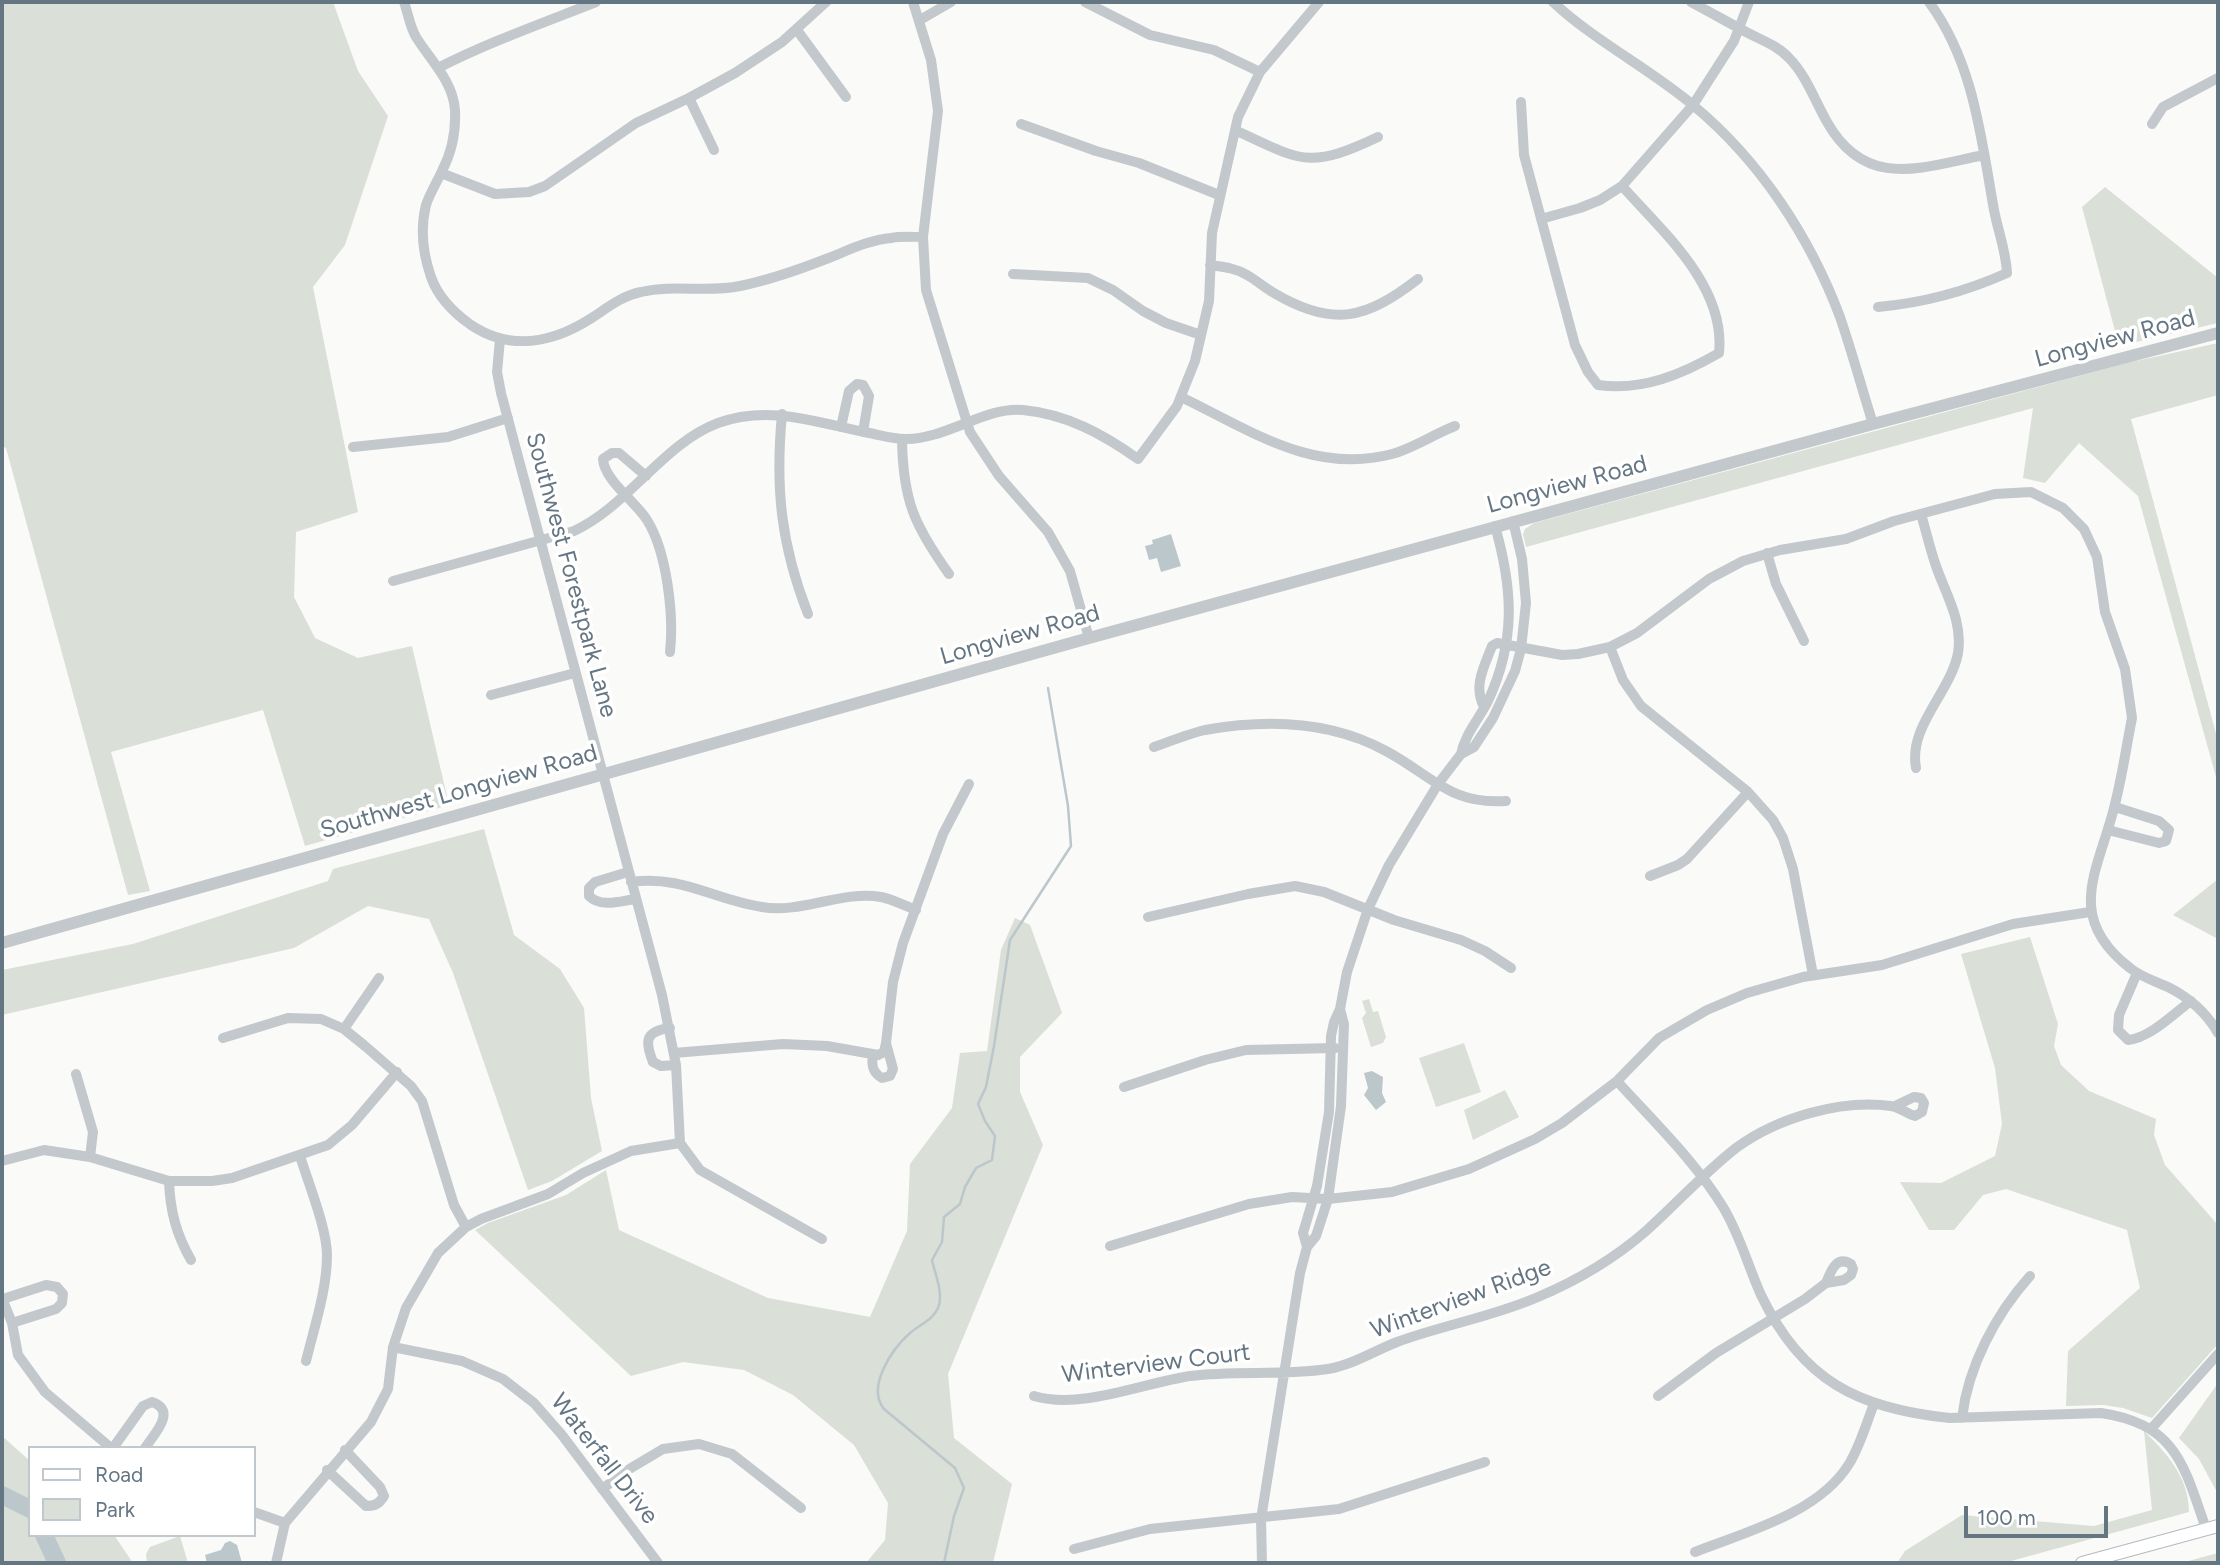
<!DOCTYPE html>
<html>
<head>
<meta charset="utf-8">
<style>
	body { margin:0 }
	#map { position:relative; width:2220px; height:1565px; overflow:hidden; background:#fafaf8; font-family:Figtree,sans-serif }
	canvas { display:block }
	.frame { position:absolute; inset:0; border:4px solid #657683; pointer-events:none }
	.legend { position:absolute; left:28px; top:1446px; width:228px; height:91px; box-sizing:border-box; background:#fff; border:2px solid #c1c8cd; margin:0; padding:9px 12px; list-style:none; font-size:21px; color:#657683 }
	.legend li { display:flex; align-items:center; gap:14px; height:35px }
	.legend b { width:35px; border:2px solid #c1c8cd }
	.scale { position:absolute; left:1964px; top:1506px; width:144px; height:32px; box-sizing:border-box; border:4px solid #657683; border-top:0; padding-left:9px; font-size:21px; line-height:24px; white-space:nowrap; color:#657683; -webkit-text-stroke:5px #fff; paint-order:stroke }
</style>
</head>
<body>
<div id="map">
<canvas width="2220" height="1565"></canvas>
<div class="frame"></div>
<ul class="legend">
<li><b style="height:9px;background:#fff"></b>Road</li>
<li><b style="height:19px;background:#dadfd7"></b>Park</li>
</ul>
<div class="scale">100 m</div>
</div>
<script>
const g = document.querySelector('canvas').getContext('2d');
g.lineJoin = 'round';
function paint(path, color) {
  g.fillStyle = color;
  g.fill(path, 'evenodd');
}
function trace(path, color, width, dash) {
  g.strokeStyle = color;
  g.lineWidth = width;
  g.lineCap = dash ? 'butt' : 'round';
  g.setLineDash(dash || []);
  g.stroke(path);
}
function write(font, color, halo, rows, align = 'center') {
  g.font = font + ' Figtree,sans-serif';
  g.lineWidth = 7;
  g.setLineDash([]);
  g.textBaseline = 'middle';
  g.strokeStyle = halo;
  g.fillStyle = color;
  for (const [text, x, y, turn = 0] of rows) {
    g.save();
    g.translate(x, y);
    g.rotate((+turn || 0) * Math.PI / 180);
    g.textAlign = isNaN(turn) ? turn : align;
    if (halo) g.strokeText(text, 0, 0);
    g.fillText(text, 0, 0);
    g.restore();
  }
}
paint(new Path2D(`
	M2,2H333L358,71L388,116L345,245L313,287L358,512L296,532L294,597L315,638L358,658L412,646L449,805L305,846L263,710L111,752L150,891L128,895L6,448L2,446Z
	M2105,187L2218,278V323L2119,346L2082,207Z
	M2218,343V395L2131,419L2218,741V784L2138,496L2079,443L2045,483L2023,478L2033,408L1526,547L1523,534L1525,529L1534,523L2127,363Z
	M484,829L514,935L560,969L584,1008L591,1098L602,1151L552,1181L528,1190L453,973L429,919L368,906L294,948L2,1015V970L133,944L328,881L333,869Z
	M2218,879V939L2173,915Z
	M1015,918L1030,925L1062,1013L1020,1057V1092L1043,1145L948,1374L954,1438L1012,1484L993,1563H866L885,1540L888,1503L854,1445L793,1395L744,1370L683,1362L631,1376L475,1230L488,1223L566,1195L606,1170L619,1230L768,1298L870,1317L907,1231L910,1164L952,1108L960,1053L987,1051L1001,950Z
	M2030,937L2058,1024L2054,1046L2061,1065L2089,1091L2156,1119L2154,1135L2165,1165L2218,1225V1344L2152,1418L2123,1408L2103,1405L2066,1406L2068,1351L2140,1288L2127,1230L2006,1189L1983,1195L1954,1230H1929L1900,1182L1941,1183L1995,1156L2002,1124L1995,1068L1961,954Z
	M1369,999L1373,1012L1378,1011L1386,1037L1383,1043L1371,1047L1362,1018L1366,1013L1362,1001Z
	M1464,1043L1481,1092L1436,1107L1419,1058Z
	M1505,1090L1519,1117L1473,1140L1464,1110Z
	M2218,1383V1494L2199,1459L2179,1438Z
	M2144,1431C2167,1453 2189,1478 2189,1512L2004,1563H1897L1905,1551L1962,1515L2094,1526L2152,1510Z
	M2,1436L30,1461V1504L2,1490Z
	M2,1495L30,1509V1535H44L57,1563H2Z
	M49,1535H114L133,1563H61Z
	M180,1536L188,1563H147L146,1554L150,1547Z
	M2218,1553V1563H2181Z`), '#dadfd7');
paint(new Path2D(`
	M1171,534L1181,566L1161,572L1157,558L1149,560L1145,546L1153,544L1152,540Z
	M1372,1071L1383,1077L1382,1093L1386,1102L1376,1110L1364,1095L1368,1088L1364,1073Z
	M230,1541L237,1545L242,1563H207L205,1555L221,1550L225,1543Z`), '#bbc7cb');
trace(new Path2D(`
	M944,1563L954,1516L964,1488L955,1468L884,1409C866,1387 892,1349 910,1333C919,1325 933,1320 938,1308C944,1294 935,1274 932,1260L942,1242L944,1217L960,1204L965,1187L976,1168L992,1160L995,1136L985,1121L978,1104L986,1087L994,1046L1010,940L1071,846L1068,806L1048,688`), '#bbc7cb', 2.5);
trace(new Path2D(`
	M2,1495L30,1509
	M44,1535L57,1563`), '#bbc7cb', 18);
const secondary = new Path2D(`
	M2082,1563L2218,1526`);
trace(secondary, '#b3babf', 14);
trace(new Path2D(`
	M404,2C408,13 410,27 416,37C431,61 453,81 455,110C456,132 452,152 442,171C437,182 430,193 426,205C420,229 423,254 431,277C438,297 454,313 471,325C510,351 552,343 590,319C606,309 621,296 641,292C674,284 707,293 740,286C769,280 798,270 826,259C847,251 868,240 891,238C901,236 912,237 923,237
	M913,2L931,60L938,111L923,237L926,290L970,432L999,476L1048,532L1070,571L1089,638
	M1085,2L1150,35L1214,50L1260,72
	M1553,2C1596,42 1649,68 1694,106C1760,161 1810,237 1840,317C1852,352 1862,389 1873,424
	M1691,2C1710,12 1729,23 1748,33C1762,40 1778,46 1789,58C1806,75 1815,101 1827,122C1866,191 1922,167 1984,155
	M920,20L951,2
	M797,30L846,97
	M438,68C489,42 543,23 596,2
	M689,98L714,150
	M1521,102L1524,155L1575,345L1588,372L1598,385C1642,391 1681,375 1719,353C1726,286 1662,231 1622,186
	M1021,124L1096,151L1139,163L1219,195
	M2152,124L2163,107L2218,78
	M1235,130C1302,161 1308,170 1378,137
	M441,173L495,194L529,192L545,186L636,123L689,98L735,73L782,42L826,2
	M1541,219L1580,208L1600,200L1622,186L1693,105L1734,41L1749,2
	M1210,265C1223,267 1236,268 1247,275C1256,280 1265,288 1274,293C1333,328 1366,319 1418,279
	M1013,274L1088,278L1113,290L1143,311L1166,323L1201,335
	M1878,307C1922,303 1967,291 2007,273C2006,251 1998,231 1994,210C1981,138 1974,63 1929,2
	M500,339L497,372L501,393L662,995L676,1065L680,1143L700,1170L822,1239
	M1181,397C1250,430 1313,475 1392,454C1414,448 1434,434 1455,426
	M782,414C775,488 781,545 808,614
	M841,427L849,391L857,384L863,385L869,396L863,432
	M902,440C903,500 914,525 949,574
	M353,447L448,437L508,418
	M646,476L619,453H612L603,459C604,480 636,502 647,520C667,552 674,615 670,652
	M1767,553L1776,584L1804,641
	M393,581L574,531C628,506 664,443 718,423C769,404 818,423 869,433C880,435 893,439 905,439C945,440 986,406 1023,410C1066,414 1103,434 1138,459L1177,406L1195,361L1209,301L1212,233L1238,117L1260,72L1319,2
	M1610,647L1623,680L1641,706L1748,792L1773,820L1783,838L1793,869L1813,975
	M491,695L575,673
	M1484,707C1473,686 1484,667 1492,646L1497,643L1562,655L1578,654L1610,647L1637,633L1709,579L1743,561L1780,550L1846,539L1894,521L1995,494L2031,492L2063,508L2084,529L2097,557L2105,612L2125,669L2132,718C2126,748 2122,778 2114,808C2098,871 2064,917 2130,968C2141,977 2155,981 2168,987C2190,998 2206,1012 2218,1033
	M1154,747C1171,741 1188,734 1205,730C1266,719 1331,721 1386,751C1431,775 1450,805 1506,801
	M1461,754C1465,734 1479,719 1488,701C1516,641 1513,589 1495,526
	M1916,768C1908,726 1951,692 1958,653C1963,621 1946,595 1936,566C1930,549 1926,531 1921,514
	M2108,830L2159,843L2166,841L2169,830L2159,821L2115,807
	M628,872L595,882L589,888V896C601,908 620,901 636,899
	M1650,876L1678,865L1687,859L1748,792
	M631,882C683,875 714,900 762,907C801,914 842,890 881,897C892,899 905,906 916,910
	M1148,917L1248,894L1295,886L1324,892L1394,920L1461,940L1485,951L1511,968
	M2137,973L2119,1015L2118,1030L2128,1040C2150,1038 2173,1014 2191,1001
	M670,1028C646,1031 644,1040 653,1062L661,1066L676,1065
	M344,1029L379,978
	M223,1038L288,1018L321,1019L344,1029L365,1046L411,1086L422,1101L454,1205L466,1227
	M674,1053L783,1044L827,1046L878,1055L884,1052L886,1043
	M873,1055C871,1066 873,1073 882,1078L890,1076L893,1069L886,1043L893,982L903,943L943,834L969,784
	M76,1074L93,1132L90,1157
	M1617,1081C1653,1121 1695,1161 1723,1207C1740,1235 1748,1266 1761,1295C1802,1381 1859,1409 1950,1418L2101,1413C2176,1424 2184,1465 2206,1529
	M1124,1087L1205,1060L1246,1050L1335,1048
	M300,1156C308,1182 327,1229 327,1255C327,1290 314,1328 306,1361
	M2,1161L44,1150L90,1157L169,1181H212L232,1178L328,1145L352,1125L397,1072
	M169,1181C170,1210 176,1234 191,1260
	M1110,1246L1249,1204L1292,1197L1328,1199L1392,1192L1469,1169L1535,1139L1562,1123L1617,1081L1659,1038L1707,1010L1747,993L1803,977L1882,965L2013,924L2090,912
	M1307,1247L1303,1233L1317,1186L1329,1112L1331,1036L1334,1022L1340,1009L1347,972L1368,909L1389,865L1438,784L1461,754L1474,747L1493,718L1515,671L1521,649L1526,603L1522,559L1513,521
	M2,1298L12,1323L18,1355L45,1392L111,1448
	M3,1299L46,1285L57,1287L63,1294L62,1303L56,1309L12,1323
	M393,1347L462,1361L503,1379L534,1403L562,1435L658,1563
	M1034,1396C1081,1410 1143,1383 1190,1376C1236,1370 1282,1376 1328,1369C1352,1365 1374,1351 1397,1342C1443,1325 1492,1317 1538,1297C1576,1281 1615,1258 1646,1231C1676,1204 1704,1173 1736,1148C1777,1118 1840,1099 1891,1106C1900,1107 1907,1114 1915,1116L1922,1112L1924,1103L1921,1098L1914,1097L1895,1106
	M1658,1396L1716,1353L1805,1299L1826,1283L1844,1280L1851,1275L1853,1269L1851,1264C1836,1255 1831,1271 1826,1283
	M1962,1418C1968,1366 1996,1314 2030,1276
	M2151,1429L2218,1354
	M113,1448L143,1406L152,1402C177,1411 155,1433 145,1448
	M327,1470L366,1506C375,1506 379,1504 384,1496L380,1487L345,1450
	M602,1489L631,1468L663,1449L699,1444L732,1454L801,1508
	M254,1512L285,1523
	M1074,1549L1150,1529L1339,1509L1485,1462
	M1695,1552C1746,1532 1819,1513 1849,1464C1860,1446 1866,1424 1874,1404
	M276,1563L285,1523L371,1422L388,1389L393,1347L406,1308L438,1253L466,1227L481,1219L548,1194L583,1173L631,1151L680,1143
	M1262,1563L1261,1519L1300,1273L1307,1247L1316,1236L1328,1199L1341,1106L1344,1024L1340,1009`), '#c3c8cc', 10);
trace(new Path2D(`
	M2,943L1089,638L1873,424L2218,333`), '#c3c8cc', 12);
trace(secondary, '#fff', 12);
write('24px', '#657683', '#fff', [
	["Longview Road",2115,339,-15],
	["Longview Road",1567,485,-15],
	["Southwest Forestpark Lane",571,575,75],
	["Longview Road",1020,635,-16],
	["Southwest Longview Road",459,792,-16],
	["Winterview Ridge",1461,1299,-20],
	["Winterview Court",1156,1364,-7],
	["Waterfall Drive",604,1459,52]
]);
</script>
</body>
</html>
